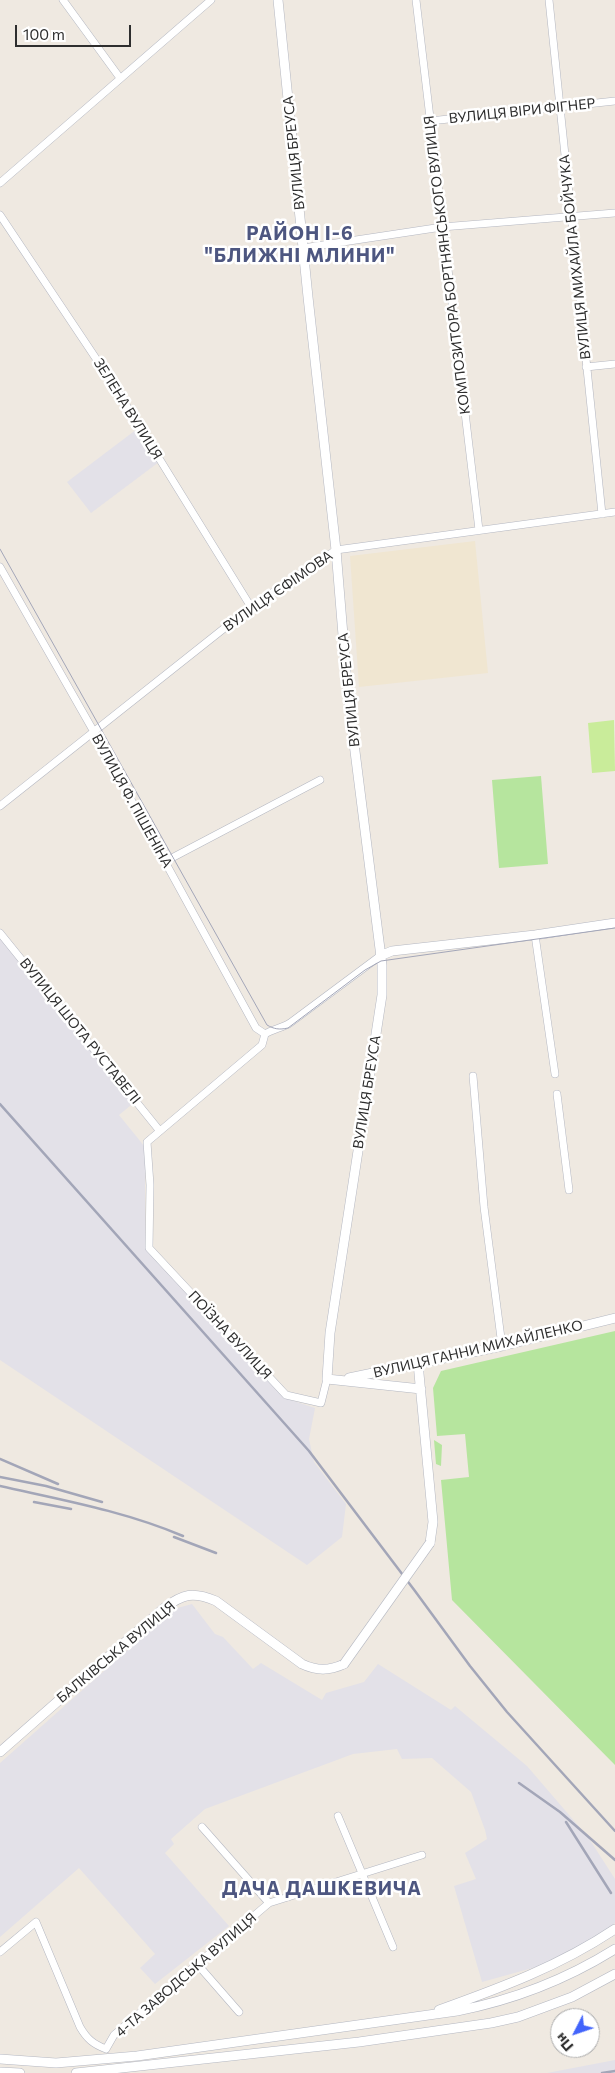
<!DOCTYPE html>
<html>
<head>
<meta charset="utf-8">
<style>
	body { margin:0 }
	#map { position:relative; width:615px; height:2073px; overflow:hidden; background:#efe9e1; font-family:Commissioner,sans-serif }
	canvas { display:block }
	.north { position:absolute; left:550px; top:2008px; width:50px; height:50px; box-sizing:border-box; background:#fff; border:1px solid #ababab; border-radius:50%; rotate:229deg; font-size:14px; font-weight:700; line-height:20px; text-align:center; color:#2e2e2e }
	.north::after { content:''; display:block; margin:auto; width:18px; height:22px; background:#4264fb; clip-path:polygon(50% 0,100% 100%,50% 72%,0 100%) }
	.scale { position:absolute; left:15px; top:25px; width:116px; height:22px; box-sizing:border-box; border:2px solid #2e2e2e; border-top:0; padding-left:6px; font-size:15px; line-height:18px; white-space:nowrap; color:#2e2e2e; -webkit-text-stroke:4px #fff; paint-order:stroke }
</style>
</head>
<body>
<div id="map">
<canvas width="615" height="2073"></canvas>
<div class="north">Пн</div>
<div class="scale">100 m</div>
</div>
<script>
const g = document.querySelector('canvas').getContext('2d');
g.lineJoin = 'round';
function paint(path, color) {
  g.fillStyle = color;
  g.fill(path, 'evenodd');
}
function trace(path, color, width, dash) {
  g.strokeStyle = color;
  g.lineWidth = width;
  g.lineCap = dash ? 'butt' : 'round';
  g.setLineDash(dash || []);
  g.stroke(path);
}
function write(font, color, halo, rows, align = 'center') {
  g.font = font + ' Commissioner,sans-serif';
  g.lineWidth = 5;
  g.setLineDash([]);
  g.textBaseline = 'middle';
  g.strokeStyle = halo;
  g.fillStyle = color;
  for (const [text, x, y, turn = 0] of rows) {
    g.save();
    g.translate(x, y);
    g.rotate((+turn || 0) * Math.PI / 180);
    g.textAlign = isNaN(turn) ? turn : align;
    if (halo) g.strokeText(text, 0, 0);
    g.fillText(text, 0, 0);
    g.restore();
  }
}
paint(new Path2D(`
	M137,429L159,462L91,513L67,482Z
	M0,937L136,1101L119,1115L145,1147V1247L285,1398L315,1408L309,1439L314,1462L346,1504L342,1537L307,1565L0,1360Z
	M192,1604L215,1634L223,1637L253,1669L261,1663L322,1700L326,1693L364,1682L378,1664L451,1710L455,1706L527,1766L588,1837L615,1879V1923L595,1939L554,1962L482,1982L454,1886L476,1879L465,1853L487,1839L485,1830L471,1792L432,1758L402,1759L397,1749L353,1754L205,1809L171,1839L174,1844L165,1853L229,1926L155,1984L140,1968L155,1954L79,1868L0,1937V1763L174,1609Z
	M615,2060V2073H547Z`), '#e3e1e8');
paint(new Path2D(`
	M475,541L488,673L359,687L350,556Z`), '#f0e6d1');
paint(new Path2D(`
	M541,776L548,864L499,868L492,780Z
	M615,1331V1765L452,1600L441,1480L469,1477L465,1434L437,1436L433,1388L441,1371Z
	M434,1440L442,1445L441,1466L436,1464Z`), '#b6e59e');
paint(new Path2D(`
	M614,720L615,771L592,773L588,723Z`), '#c9ec9a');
const minor = new Path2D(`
	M63,0L120,78
	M416,0L479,530
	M549,0L602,514
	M430,121L615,101
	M0,183L211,0
	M0,215L115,387L251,607
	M303,248L442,227L615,213
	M586,367L615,364
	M0,567L94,732L256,1028L265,1034
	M0,806L251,607L336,550L615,512
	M166,861L320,780
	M0,933L159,1130
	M535,935L555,1074
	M473,1076L484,1207L502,1346
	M557,1094L569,1190
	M327,1379L321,1403L286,1395L149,1248L150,1185L147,1142L262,1045L265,1034C273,1029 282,1028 290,1023L380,956
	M338,1816L393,1947
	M202,1827L269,1903
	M0,1952L36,1922L80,2027C87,2039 93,2044 106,2049
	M198,1965L239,2012
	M106,2049L114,2035L269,1903L422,1855`);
const tertiary = new Path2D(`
	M278,0L308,297L336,550L348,696L382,965V995L330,1333L327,1379L421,1389
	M380,956L392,951L535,935L615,923
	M418,1363L433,1522L430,1543
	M349,1378L502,1346L615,1318
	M0,1752L164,1608C183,1594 193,1591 216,1601L302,1664C317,1671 329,1671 344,1664
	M439,2010C500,1988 560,1966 615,1929
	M0,2059L56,2063L137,2056L457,2011C513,2000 567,1979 615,1949
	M0,2072L20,2073
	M76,2073L359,2042L491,2023L518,2017L572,1997L615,1974`);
trace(minor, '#b4b7c1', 8);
trace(tertiary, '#b4b7c1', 10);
trace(minor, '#fff', 7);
trace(tertiary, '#fff', 9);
trace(new Path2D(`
	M0,549L267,1025C274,1029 279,1030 288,1028L365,970L381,961L615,928`), '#a3a6b8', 1);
trace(new Path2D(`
	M0,1104L309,1451L415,1591L470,1666L507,1712L615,1831
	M0,1459L58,1484
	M0,1477L46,1486L102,1502
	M0,1486C62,1500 124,1511 183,1536
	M34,1502L71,1509
	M174,1537L216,1553
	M519,1783L560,1812L615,1860
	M566,1822L611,1893
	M602,2073L615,2071`), '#a3a6b8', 2.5);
const tertiaryBridge = new Path2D(`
	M344,1664L430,1543`);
trace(tertiaryBridge, '#b4b7c1', 10, []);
trace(tertiaryBridge, '#fff', 9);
write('14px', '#2e2e2e', '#fff', [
	["ВУЛИЦЯ ВІРИ ФІГНЕР",522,111,-6],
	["ВУЛИЦЯ БРЕУСА",294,153,-96],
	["ВУЛИЦЯ МИХАЙЛА БОЙЧУКА",575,257,-96],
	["КОМПОЗИТОРА БОРТНЯНСЬКОГО ВУЛИЦЯ",447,265,-97],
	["ЗЕЛЕНА ВУЛИЦЯ",128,409,58],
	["ВУЛИЦЯ ЄФІМОВА",278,591,-35],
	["ВУЛИЦЯ БРЕУСА",349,690,-96],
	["ВУЛИЦЯ Ф. ПІШЕНІНА",132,801,61],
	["ВУЛИЦЯ ШОТА РУСТАВЕЛІ",80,1031,51],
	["ВУЛИЦЯ БРЕУСА",367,1092,-81],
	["ПОЇЗНА ВУЛИЦЯ",230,1335,47],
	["ВУЛИЦЯ ГАННИ МИХАЙЛЕНКО",478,1349,-13],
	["БАЛКІВСЬКА ВУЛИЦЯ",116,1652,-40],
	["4-ТА ЗАВОДСЬКА ВУЛИЦЯ",186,1975,-41]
]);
g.letterSpacing = '1px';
write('bold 19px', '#4d5680', '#fff', [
	["РАЙОН І-6",300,234],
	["\"БЛИЖНІ МЛИНИ\"",300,256],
	["ДАЧА ДАШКЕВИЧА",322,1889]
]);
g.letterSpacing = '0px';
</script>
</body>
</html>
